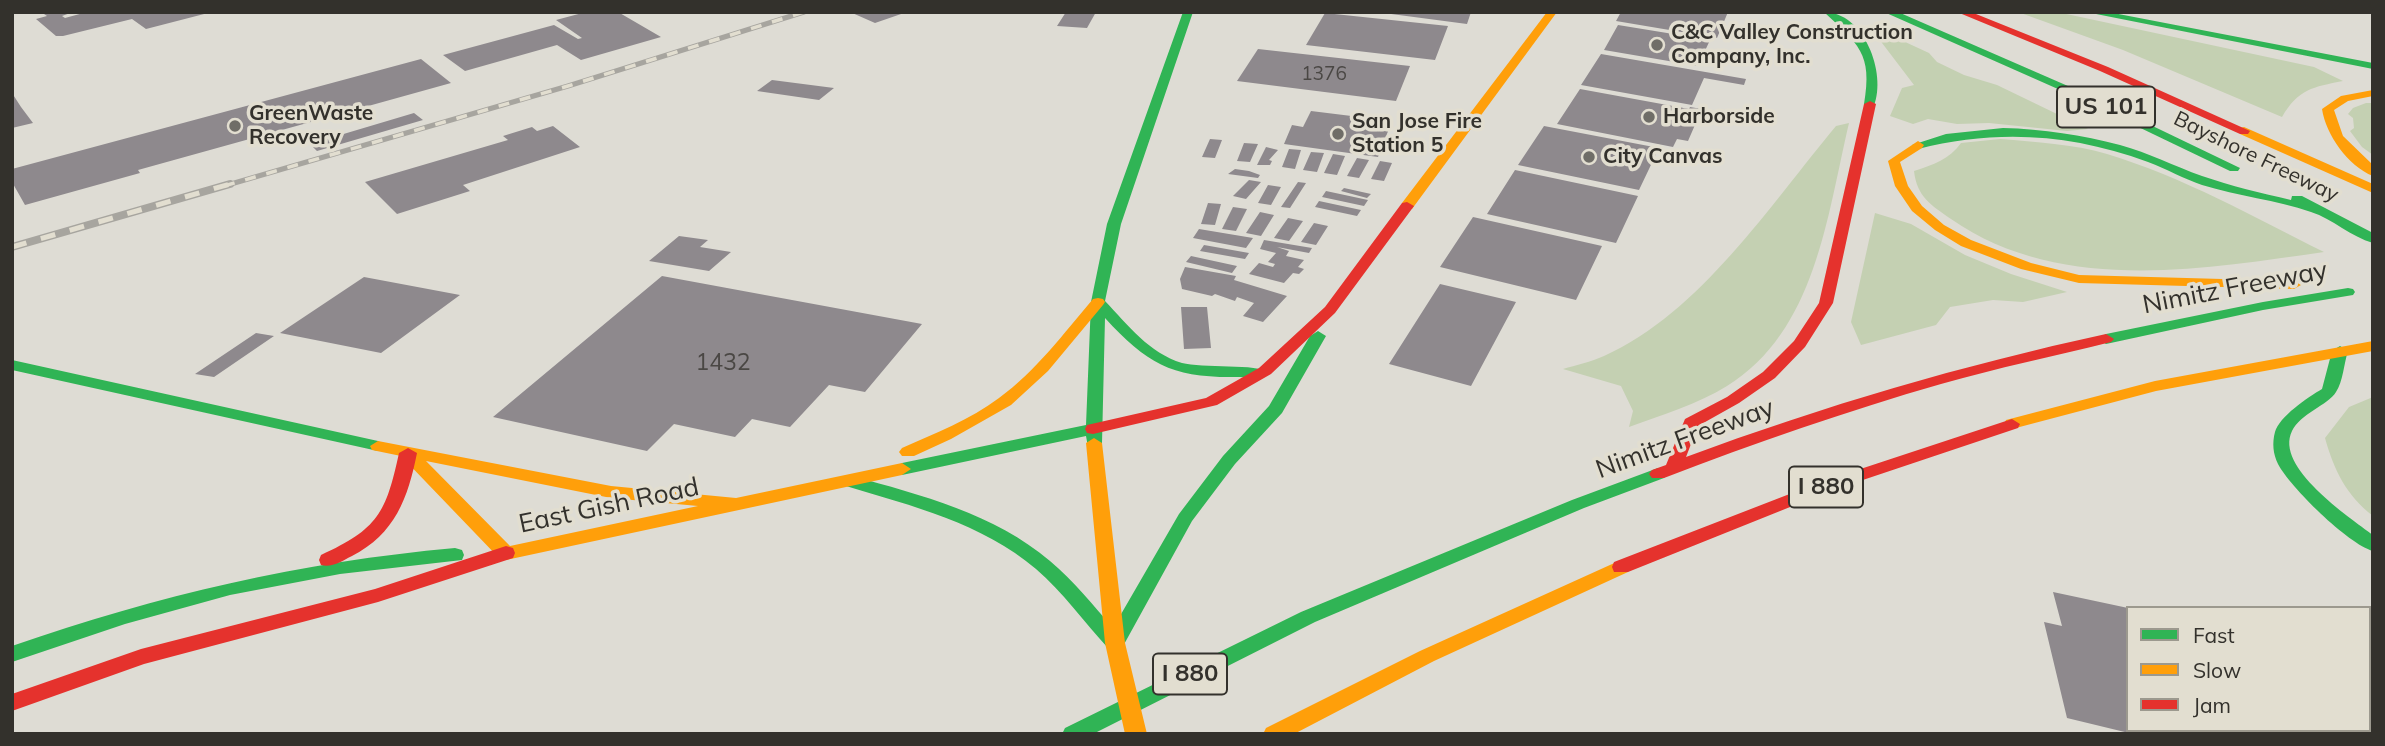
<!DOCTYPE html>
<html>
<head>
<meta charset="utf-8">
<style>
	body { margin:0 }
	#map { position:relative; width:2385px; height:746px; overflow:hidden; background:#dedcd4; font-family:Mulish,sans-serif }
	canvas { display:block }
	.frame { position:absolute; inset:0; border:14px solid #33312c; pointer-events:none }
	.legend { position:absolute; left:2126px; top:606px; width:245px; height:126px; box-sizing:border-box; background:#e2ded0; border:2px solid #9c998e; margin:0; padding:9px 12px; list-style:none; font-size:21px; color:#33312c }
	.legend li { display:flex; align-items:center; gap:14px; height:35px }
	.legend b { width:35px; border:2px solid #9c998e }
</style>
</head>
<body>
<div id="map">
<canvas width="2385" height="746"></canvas>
<div class="frame"></div>
<ul class="legend">
<li><b style="height:9px;background:#30b455"></b>Fast</li>
<li><b style="height:9px;background:#ff9f0a"></b>Slow</li>
<li><b style="height:9px;background:#e5322d"></b>Jam</li>
</ul>
</div>
<script>
const g = document.querySelector('canvas').getContext('2d');
g.lineJoin = 'round';
function paint(path, color) {
  g.fillStyle = color;
  g.fill(path, 'evenodd');
}
function trace(path, color, width, dash) {
  g.strokeStyle = color;
  g.lineWidth = width;
  g.lineCap = dash ? 'butt' : 'round';
  g.setLineDash(dash || []);
  g.stroke(path);
}
function write(font, color, halo, rows, align = 'center') {
  g.font = font + ' Mulish,sans-serif';
  g.lineWidth = 7;
  g.setLineDash([]);
  g.textBaseline = 'middle';
  g.strokeStyle = halo;
  g.fillStyle = color;
  for (const [text, x, y, turn = 0] of rows) {
    g.save();
    g.translate(x, y);
    g.rotate((+turn || 0) * Math.PI / 180);
    g.textAlign = isNaN(turn) ? turn : align;
    if (halo) g.strokeText(text, 0, 0);
    g.fillText(text, 0, 0);
    g.restore();
  }
}
paint(new Path2D(`
	M2018,12H2057L2314,67L2343,81C2313,87 2298,89 2282,117L2123,50Z
	M1890,35L1929,53L1937,62L1964,75L1997,85L2088,129L2067,131L1989,123L1957,124L1928,119L1913,124L1890,116L1902,88L1914,85L1879,39Z
	M2366,103H2373V155L2362,147L2350,131L2354,128L2353,118L2348,114L2353,108Z
	M1849,123C1827,216 1816,331 1727,386C1698,404 1662,415 1629,427L1633,411L1621,386L1563,369C1576,365 1591,362 1604,356C1700,313 1770,205 1836,126Z
	M2000,139C2036,142 2073,144 2107,154C2183,177 2254,217 2324,252C2203,269 2060,295 1951,219C1931,205 1917,197 1914,171C1933,165 1950,159 1961,143Z
	M1875,213L1911,224L1965,255L2011,274L2067,292L2023,302L1993,300L1950,307L1936,325L1861,345L1851,322Z
	M2373,397V516C2346,495 2334,470 2325,438L2349,407Z`), '#c4d0b2');
paint(new Path2D(`
	M50,12H73L62,16L65,18L87,12L208,13L146,29L132,19L63,36H56L36,19L47,16L44,14Z
	M586,12H618L661,37L581,60L557,45L465,71L443,55L554,25L578,39L582,38L556,20Z
	M850,12H904V13L875,23Z
	M1066,12H1096L1087,28L1057,26Z
	M1376,12H1471L1467,24Z
	M1621,12H1728L1717,38L1616,21Z
	M1325,13L1448,26L1435,60L1306,45Z
	M1618,25L1710,40L1698,66L1604,50Z
	M1258,49L1410,66L1396,101L1237,81Z
	M1601,54L1746,79L1744,85L1704,78L1692,105L1581,85Z
	M421,59L451,83L138,170L140,173L25,205L12,182V169Z
	M772,80L834,88L819,100L757,91Z
	M1580,89L1689,109L1690,107L1736,115L1733,125L1698,118L1688,141L1677,139L1673,147L1557,124Z
	M12,93L21,107L33,123L12,128Z
	M1311,111L1392,121L1378,157L1284,144L1292,125L1303,127Z
	M414,113L423,120L317,151L310,144Z
	M553,126L580,147L463,185L470,191L397,214L365,182L508,140L503,136L532,127L537,131Z
	M1544,126L1659,148L1639,190L1518,165Z
	M1210,139L1222,140L1215,158L1202,157Z
	M1244,143L1258,144L1250,162L1237,161Z
	M1266,147L1278,150L1269,160L1272,161L1270,165H1257Z
	M1289,149L1301,150L1295,169L1282,167Z
	M1311,152L1324,153L1317,172L1303,170Z
	M1333,154L1345,156L1337,175L1324,173Z
	M1357,158L1369,160L1359,178L1347,176Z
	M1380,161L1392,163L1384,181L1371,179Z
	M1235,169L1249,171L1260,175L1258,178L1228,174Z
	M1515,170L1638,196L1616,243L1487,214Z
	M1249,180L1261,182L1246,199L1233,196Z
	M1298,182L1306,183L1290,208L1281,207Z
	M1268,185L1281,187L1271,205L1258,203Z
	M1344,188L1371,194L1367,198L1341,191Z
	M1326,191L1368,200L1364,206L1322,197Z
	M1319,201L1361,210L1357,216L1315,207Z
	M1208,203L1221,204L1215,225L1201,224Z
	M1233,207L1247,209L1236,231L1222,229Z
	M1260,212L1274,215L1261,236L1246,233Z
	M1473,217L1602,246L1576,300L1440,267Z
	M1288,218L1303,221L1289,241L1274,238Z
	M1314,223L1328,226L1316,245L1301,242Z
	M1199,229L1253,238L1246,248L1193,238Z
	M679,236L708,240L700,247L731,252L709,271L649,261Z
	M1264,240L1312,248L1309,253L1277,247L1289,251L1286,256L1304,260L1298,267L1304,269L1299,274L1293,273L1284,283L1249,274L1259,263L1273,267L1275,264L1268,262L1276,253L1260,249Z
	M1204,245L1249,253L1245,259L1200,251Z
	M1191,256L1237,266L1232,273L1186,262Z
	M1185,267L1236,276L1234,280L1287,296L1263,322L1243,316L1254,303L1237,297L1235,301L1215,294L1212,296L1182,289L1180,279Z
	M662,276L922,324L865,392L829,385L790,427L752,419L735,437L674,424L647,451L493,417Z
	M364,277L460,295L381,353L280,333Z
	M1440,284L1516,302L1471,386L1389,364Z
	M1181,307H1207L1211,348L1184,349Z
	M256,333L274,336L214,377L195,374Z
	M2053,592L2128,608V730H2329L2330,734H2133L2067,718L2044,622L2062,626Z`), '#8e898d');
paint(new Path2D(`
	M1183,12H1193L1121,224L1105,301C1128,325 1149,353 1182,363C1201,368 1259,364 1268,372C1261,379 1247,377 1237,377C1173,378 1148,365 1105,318L1102,443L1100,447H1088L1086,436L902,475L896,473L893,469L902,463L1086,425L1091,302L1107,224Z
	M1824,12C1864,12 1887,73 1874,106L1864,104C1873,53 1858,44 1824,12Z
	M1884,12H1898L2084,93L2240,168L2238,171H2230L2076,97Z
	M2086,12H2108L2373,63V69Z
	M2003,128C2043,129 2082,135 2120,145C2149,153 2174,166 2202,176C2231,186 2261,193 2291,200L2292,196H2302L2373,233V243C2351,237 2333,219 2311,212C2276,200 2238,196 2202,185C2184,179 2167,169 2148,162C2071,134 1998,129 1918,149L1912,145L1946,134Z
	M2348,288L2353,289L2355,292L2353,295L2263,310L2106,344L2098,339L2106,334L2263,302Z
	M1318,331L1326,336L1282,413L1235,464L1192,521L1122,648L1115,651L1108,648C1084,622 1063,592 1036,569C982,523 912,506 846,486L843,482L846,478L852,476C921,495 995,514 1050,561C1074,581 1093,605 1113,628L1179,514L1223,456L1269,406L1310,336Z
	M2340,346L2348,351C2344,363 2343,382 2336,392C2328,405 2300,414 2292,431C2274,467 2349,517 2373,535V551C2348,544 2290,487 2278,464C2273,454 2272,443 2275,432C2279,417 2308,397 2322,389L2332,351Z
	M12,360L378,441L386,446L378,451L12,370Z
	M1658,468L1667,474L1664,478L1584,508L1315,622L1093,734H1062L1065,728L1301,612L1572,500Z
	M455,548L462,550L464,555L462,560L340,574L230,595L125,624L12,662V646C159,595 300,562 455,548Z`), '#30b455');
paint(new Path2D(`
	M1547,12H1557L1412,209H1402V203Z
	M2373,90V96L2348,101L2334,110L2343,136L2373,165V176C2348,166 2326,135 2322,109L2341,96Z
	M2244,127L2373,184V193L2240,134V128Z
	M1918,141L1924,145L1922,148L1900,162L1908,186L1922,206L1944,225L1971,240L2031,263L2079,275L2294,281L2301,285L2294,289L2079,283L2021,269L1961,246L1935,230L1912,211L1895,186L1888,161Z
	M1098,298L1103,299L1105,302L1103,305L1048,371L1011,405L951,439L914,456H902L899,452L902,448C935,433 970,420 999,398C1036,371 1064,333 1093,299Z
	M2373,341V351L2156,391L2012,429L2004,424L2006,420L2155,381Z
	M1094,438L1102,443L1125,643L1147,734H1125L1105,643L1086,443Z
	M378,441L611,486L736,498L902,463L911,469L902,475L506,560L499,558L401,456L372,450L370,446ZM426,461L611,498L698,506L510,546Z
	M1621,560L1628,562L1630,567L1628,572L1434,661L1294,734H1263L1266,728L1420,651Z`), '#ff9f0a');
paint(new Path2D(`
	M1957,12H1971L2108,67L2250,131L2248,134H2240L2100,71Z
	M1870,101L1876,104L1833,303L1805,347L1775,378L1739,403L1698,426L1686,457C1823,406 1963,365 2106,334L2114,339L2111,342C2055,356 1997,368 1941,384C1847,411 1755,443 1664,478H1652L1649,474L1652,470L1666,465L1685,419L1727,397L1763,372L1794,341L1819,303L1864,104Z
	M1407,202L1414,206L1335,313L1271,374L1217,405L1093,434L1087,433L1085,429L1087,425L1206,398L1259,368L1325,307L1402,203Z
	M2012,419L2020,424L2018,428L1830,491L1628,572H1614L1612,567L1614,562L1818,483Z
	M408,448L417,453C408,498 395,534 352,556C342,561 332,568 321,565L319,560L321,555C378,529 386,513 399,453Z
	M506,546L513,548L515,553L513,558L378,602L144,664L12,711V694L141,649L375,589Z`), '#e5322d');
const railFar1 = new Path2D(`
	M224,186L568,86L804,12`);
const rail = new Path2D(`
	M12,247L230,184`);
trace(railFar1, '#a7a59f', 5);
trace(rail, '#a7a59f', 8);
trace(railFar1, '#e2ded0', 3.5, [11]);
trace(rail, '#e2ded0', 5, [15]);
for (const [x, y, r, color] of [
	[1657,45,7,"#6f6d67"],
	[1649,117,7,"#6f6d67"],
	[235,126,7,"#6f6d67"],
	[1338,134,7,"#6f6d67"],
	[1589,157,7,"#6f6d67"]
]) {
  const dot = new Path2D();
  dot.arc(x, y, r, 0, 2 * Math.PI);
  g.fillStyle = color;
  g.fill(dot);
  trace(dot, '#e2ded0', 2.5);
}
write('19px', '#4a4744', null, [
	["1376",1324,74]
]);
write('bold 21px', '#33312c', '#e2ded0', [
	["C&C Valley Construction",1671,33],
	["Company, Inc.",1671,57],
	["GreenWaste",249,114],
	["Recovery",249,138],
	["Harborside",1663,117],
	["San Jose Fire",1352,122],
	["Station 5",1352,146],
	["City Canvas",1603,157]
], 'left');
write('21px', '#33312c', '#e2ded0', [
	["Bayshore Freeway",2256,157,26]
]);
write('23px', '#4a4744', null, [
	["1432",723,363]
]);
for (const [x, y, w] of [
	[2106,107,98],
	[1826,487,74],
	[1190,674,74]
]) {
  const box = new Path2D();
  box.roundRect(x - w / 2, y - 20.5, w, 41, 5);
  g.fillStyle = '#e2ded0';
  g.fill(box);
  trace(box, '#33312c', 2);
}
write('bold 24px', '#33312c', null, [
	["US 101",2106,107],
	["I 880",1826,487],
	["I 880",1190,674]
]);
write('26px', '#33312c', '#e2ded0', [
	["Nimitz Freeway",2235,288,-11],
	["Nimitz Freeway",1685,439,-20],
	["East Gish Road",609,506,-12]
]);
</script>
</body>
</html>
